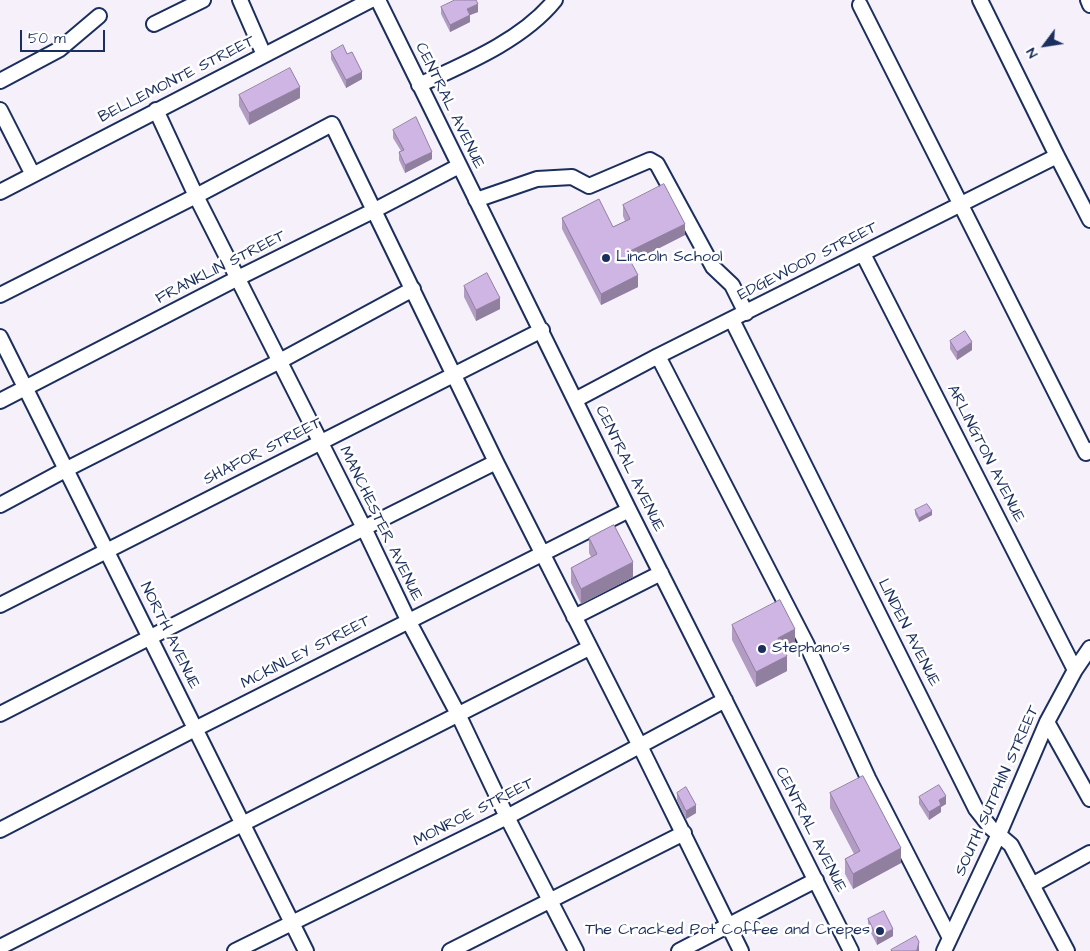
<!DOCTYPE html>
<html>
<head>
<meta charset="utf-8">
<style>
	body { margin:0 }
	#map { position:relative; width:1090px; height:951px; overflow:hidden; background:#f5f0fa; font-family:"Architects Daughter",sans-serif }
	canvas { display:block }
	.north { position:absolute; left:1020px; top:20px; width:50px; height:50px; -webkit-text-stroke:4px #fff; paint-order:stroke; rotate:239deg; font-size:14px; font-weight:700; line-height:20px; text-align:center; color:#1b2f5e }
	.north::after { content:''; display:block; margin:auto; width:18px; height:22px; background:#1b2f5e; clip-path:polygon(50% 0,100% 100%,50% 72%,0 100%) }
	.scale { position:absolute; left:20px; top:30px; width:85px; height:22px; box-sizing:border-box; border:2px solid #1b2f5e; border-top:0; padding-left:6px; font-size:15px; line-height:18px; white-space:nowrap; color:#1b2f5e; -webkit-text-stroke:4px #fff; paint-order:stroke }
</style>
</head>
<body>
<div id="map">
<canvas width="1090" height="951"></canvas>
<div class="north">N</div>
<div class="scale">50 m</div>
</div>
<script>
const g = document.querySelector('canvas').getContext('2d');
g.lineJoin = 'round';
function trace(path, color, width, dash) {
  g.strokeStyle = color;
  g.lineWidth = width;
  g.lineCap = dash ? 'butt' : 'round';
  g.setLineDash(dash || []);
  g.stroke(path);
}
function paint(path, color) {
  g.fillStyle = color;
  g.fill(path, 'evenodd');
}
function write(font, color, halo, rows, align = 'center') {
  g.font = font + ' "Architects Daughter",sans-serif';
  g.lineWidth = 5;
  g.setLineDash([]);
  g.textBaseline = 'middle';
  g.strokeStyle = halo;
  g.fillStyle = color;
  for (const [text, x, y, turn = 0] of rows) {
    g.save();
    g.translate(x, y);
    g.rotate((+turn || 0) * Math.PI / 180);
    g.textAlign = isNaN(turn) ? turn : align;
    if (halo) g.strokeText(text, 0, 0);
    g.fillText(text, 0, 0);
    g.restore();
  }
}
const minor = new Path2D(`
	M240,0L264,55
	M378,0L629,510L851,951
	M980,0L1057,156L1090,220
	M1088,0L1090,5
	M860,5L1086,453L1090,450
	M154,24L203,0
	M0,81L60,49L99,16
	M419,85C465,64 523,40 555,0
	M0,110L33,175
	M156,110L196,196L364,528L409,622L458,714L507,817L576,951
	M0,192L371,0
	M476,200L537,179L572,177L589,186L650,160L657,164L713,267L732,285L746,313
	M863,254L1075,670
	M0,295L196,196L332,124L496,462L640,746L741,951
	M732,320L976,809L991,828L1011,845L1067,951
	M0,337L306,951
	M658,356L806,643L868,778L950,938
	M575,400L658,356L1057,156
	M0,401L238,278L375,210L459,166
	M0,505L65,470L280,361L413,289
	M0,605L542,330
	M574,617L661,573
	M0,714L364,528L496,462
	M1047,722L1090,799
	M0,830L195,729L629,510
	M1032,885L1090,853
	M0,947L589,648
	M235,951L507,817L725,700
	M450,951L684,833
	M679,951L816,880
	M944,951L999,834L1047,722L1075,670L1090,648`);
trace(minor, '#1b2f5e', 18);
trace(minor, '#fff', 14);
paint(new Path2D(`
	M441,7L478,12L470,15V22L450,32L441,14Z
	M331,52L347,54L362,79L346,88L331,59Z
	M239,95L300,98L249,125L239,106Z
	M393,130L432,159L405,173L399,160V152L401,151L393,138Z
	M623,205L685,235L631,262L638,287L601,305L562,229V218L613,227L625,221L623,216Z
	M464,286L500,309L476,321L464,297Z
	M950,341L972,350L957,360L950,349Z
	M915,510L932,515L919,522L915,514Z
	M589,538L633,577L581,604L571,583V568L591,557L589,553Z
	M732,625L795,644L784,650L787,671L756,687L732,640Z
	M677,793L696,813L686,819L677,800Z
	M830,793L901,863L853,889L845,874V859L854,854L830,808Z
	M919,797L946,804L941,807V812L929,820L919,804Z
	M868,919L893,936L877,945L868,927Z`), '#b29cc4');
paint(new Path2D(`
	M478,4V12L470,15V22L450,32V25L467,9Z
	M362,72V79L346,88V80Z
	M300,87V98L249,125V113Z
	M432,152V159L405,173V165Z
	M685,224V235L626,265V253Z
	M638,275V287L601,305V294Z
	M500,298V309L476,321V310Z
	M972,342V350L957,360V352Z
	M932,511V515L919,522V518Z
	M633,562V577L581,604V589Z
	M795,629V644L778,653V638Z
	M787,656V671L756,687V672Z
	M946,796V804L941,807V812L929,820V812L939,800Z
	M696,805V813L686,819V811Z
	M901,848V863L853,889V874Z
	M893,929V936L877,945V937Z
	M919,942V951H915Z`), '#917fa0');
const building = new Path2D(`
	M455,0H476L478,4L467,9L470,15L450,25L441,7Z
	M343,45L347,54L352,52L362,72L346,80L331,52Z
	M290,68L300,87L249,113L239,95Z
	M416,117L432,152L405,165L399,152L404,150L393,130Z
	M664,184L685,224L626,253L638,275L601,294L562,218L599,199L613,227L630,219L623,205Z
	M487,273L500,298L476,310L464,286Z
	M965,331L972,342L957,352L950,341Z
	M927,504L932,511L919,518L915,510Z
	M614,525L633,562L581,589L571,568L597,554L589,538Z
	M780,600L795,629L778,638L787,656L756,672L732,625Z
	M863,776L901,848L853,874L845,859L860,851L830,793Z
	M939,785L946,796L939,800L941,805L929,812L919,797Z
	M686,787L696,805L686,811L677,793Z
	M884,911L893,929L877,937L868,919Z
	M916,936L919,942L917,950L915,951H892L891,950Z`);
paint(building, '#cfb5e4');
trace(building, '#917fa0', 1);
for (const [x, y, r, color] of [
	[606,258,5,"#1b2f5e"],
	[762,649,5,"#1b2f5e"],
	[880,931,5,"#1b2f5e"]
]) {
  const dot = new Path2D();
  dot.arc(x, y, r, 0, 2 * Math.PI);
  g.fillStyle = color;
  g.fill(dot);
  trace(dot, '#fff', 2);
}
write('16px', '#1b2f5e', '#fff', [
	["BELLEMONTE STREET",177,80,-27],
	["CENTRAL AVENUE",449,106,64],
	["EDGEWOOD STREET",808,262,-27],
	["FRANKLIN STREET",221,268,-27],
	["SHAFOR STREET",263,452,-27],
	["ARLINGTON AVENUE",985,454,63],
	["CENTRAL AVENUE",629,469,64],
	["MANCHESTER AVENUE",380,524,64],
	["LINDEN AVENUE",908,633,63],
	["NORTH AVENUE",169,636,64],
	["MCKINLEY STREET",306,653,-27],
	["SOUTH SUTPHIN STREET",998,791,-66],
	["MONROE STREET",474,813,-27],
	["CENTRAL AVENUE",810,830,63]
]);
write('16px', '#1b2f5e', '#fff', [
	["Lincoln School",616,258],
	["Stephano’s",772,649],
	["The Cracked Pot Coffee and Crepes",870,931,"right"]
], 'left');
</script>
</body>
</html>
